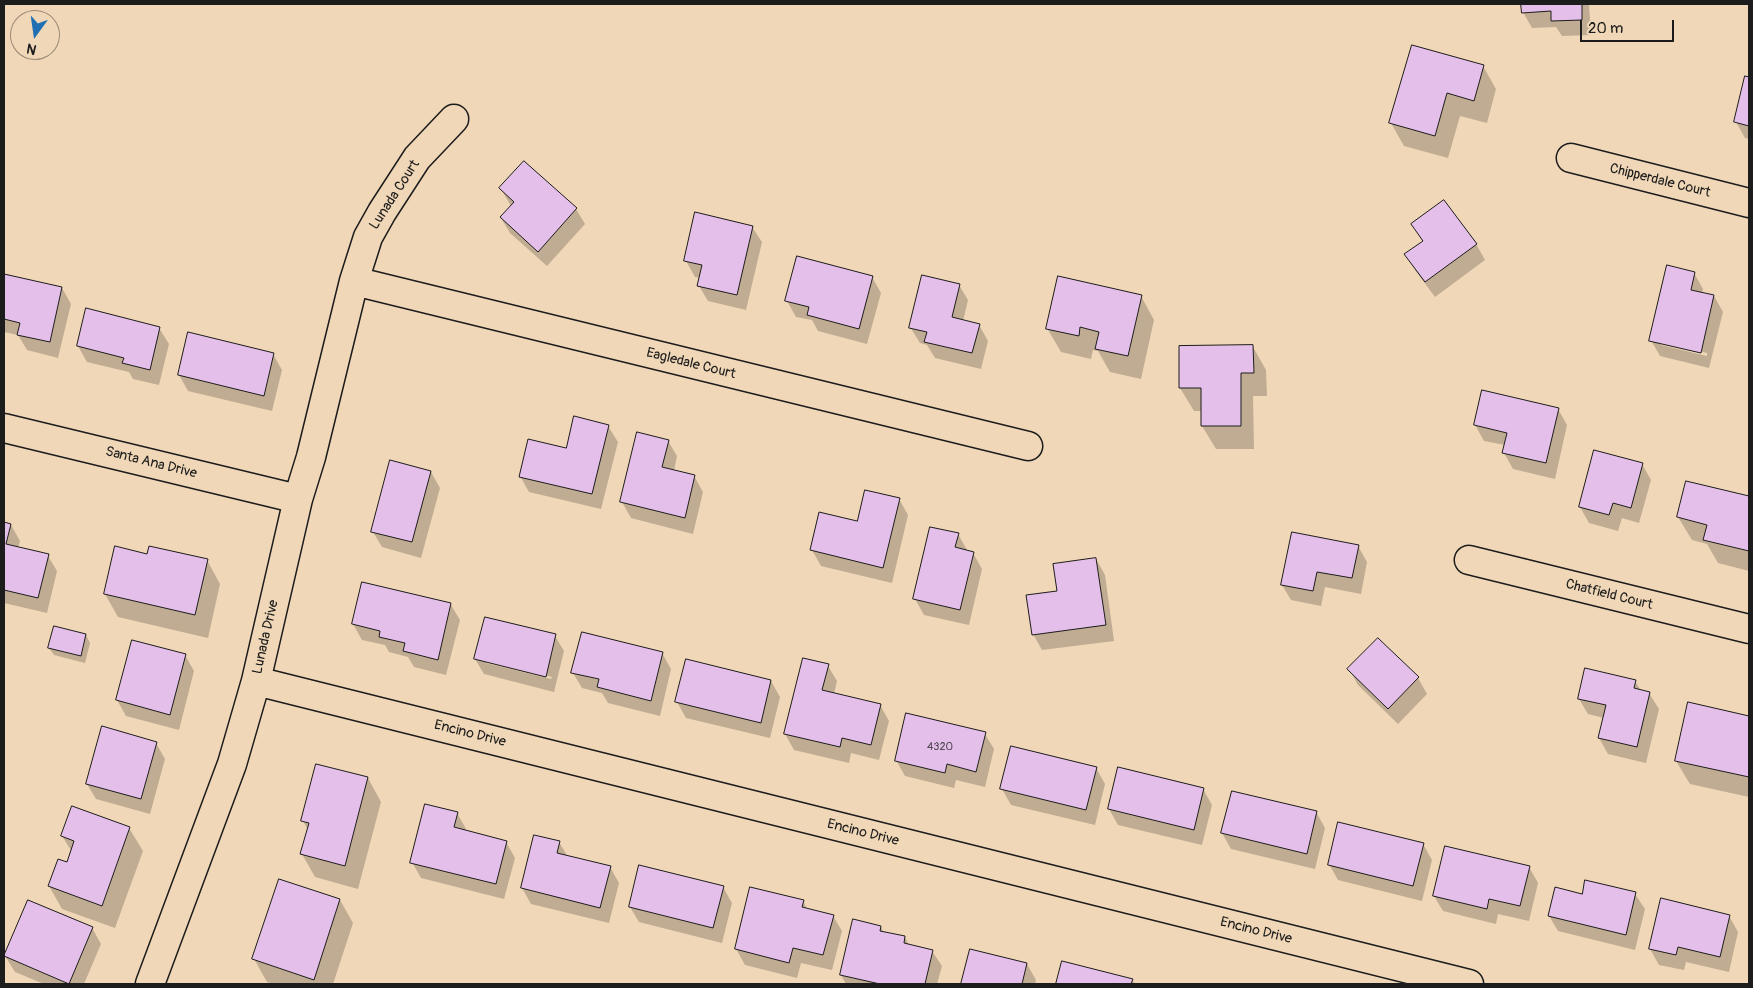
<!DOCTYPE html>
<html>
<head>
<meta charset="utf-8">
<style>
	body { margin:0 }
	#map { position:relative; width:1753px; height:988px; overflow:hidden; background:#f0d7b7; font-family:Pangolin,sans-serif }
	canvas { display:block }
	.frame { position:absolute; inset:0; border:5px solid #1c1c1c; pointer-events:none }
	.north { position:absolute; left:10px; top:10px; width:50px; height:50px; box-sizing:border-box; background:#f0d7b7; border:1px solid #9b8c79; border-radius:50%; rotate:194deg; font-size:14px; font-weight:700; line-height:20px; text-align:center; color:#1c1c1c }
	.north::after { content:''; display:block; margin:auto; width:18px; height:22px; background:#1f6fb2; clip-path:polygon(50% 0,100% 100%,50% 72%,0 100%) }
	.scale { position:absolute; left:1580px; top:20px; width:94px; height:22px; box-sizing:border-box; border:2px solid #1c1c1c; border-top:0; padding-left:6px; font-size:15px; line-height:18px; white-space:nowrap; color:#1c1c1c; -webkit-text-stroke:4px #f0d7b7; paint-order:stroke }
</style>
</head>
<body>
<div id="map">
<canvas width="1753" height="988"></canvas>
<div class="frame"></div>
<div class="north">N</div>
<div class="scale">20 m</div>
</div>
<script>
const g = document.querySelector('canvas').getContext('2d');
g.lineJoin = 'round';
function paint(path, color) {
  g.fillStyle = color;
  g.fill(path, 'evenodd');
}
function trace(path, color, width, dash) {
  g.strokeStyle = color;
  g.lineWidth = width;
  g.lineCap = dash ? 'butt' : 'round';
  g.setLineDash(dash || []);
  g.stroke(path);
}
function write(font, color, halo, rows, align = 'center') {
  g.font = font + ' Pangolin,sans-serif';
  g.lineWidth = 4;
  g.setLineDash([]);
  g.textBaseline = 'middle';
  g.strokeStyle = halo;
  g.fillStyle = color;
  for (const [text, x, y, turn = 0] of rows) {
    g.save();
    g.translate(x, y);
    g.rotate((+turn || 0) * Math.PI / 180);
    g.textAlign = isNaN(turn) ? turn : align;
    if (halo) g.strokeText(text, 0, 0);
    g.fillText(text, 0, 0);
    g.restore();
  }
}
paint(new Path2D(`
	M1523,4H1589L1591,35L1562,36L1556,27L1532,28L1523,12Z
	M1483,66L1496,89L1487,123L1460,116L1448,158L1404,146L1391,123Z
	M1746,78L1749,79V139L1745,138L1736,122Z
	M501,189L576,209L585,224L547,266L510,233L501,218L511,206Z
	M1412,224L1476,244L1485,260L1435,297L1415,270L1406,255L1423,242Z
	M752,227L762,242L746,310L708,301L699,286L700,278L695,277L686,261Z
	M1694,273L1703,289L1702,294L1714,296L1723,312L1709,368L1660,356L1651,340ZM1661,342L1707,353V356L1661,345Z
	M4,275L62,288L71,304L58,358L27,350L18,335L4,332Z
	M872,277L881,293L867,344L818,331L812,320L796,317L787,301Z
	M959,285L968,300L963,321L979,325L988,341L981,369L935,358L927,345L920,343L910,327Z
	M1141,296L1154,320L1141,379L1110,372L1098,351L1093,350L1091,359L1061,352L1047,328Z
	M159,328L169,344L159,385L133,379L129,372L87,362L78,346Z
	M1180,347H1253L1266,370L1267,396H1253L1254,449H1216L1202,426V411H1194L1180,388Z
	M273,354L282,370L272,411L188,391L179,375Z
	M1558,409L1567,425L1555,479L1513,469L1504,453L1505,445L1484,441L1475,425Z
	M608,426L618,442L601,509L529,492L520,476Z
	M668,441L677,456L674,471L694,476L703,492L693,534L631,518L622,502Z
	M1642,464L1651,480L1639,523L1622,518L1618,531L1589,523L1580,507Z
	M431,472L440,488L421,558L382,547L373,532Z
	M1687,482L1749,498V571L1718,563L1707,544L1692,540L1678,517Z
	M899,499L908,515L892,583L821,566L812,550Z
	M4,524L11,525L20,541L18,548L48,556L57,571L47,613L4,603Z
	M958,534L967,550L973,553L982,569L969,625L924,615L915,599Z
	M1358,546L1367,562L1361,594L1325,587L1321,606L1291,600L1282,585Z
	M148,555L207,560L220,584L208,638L118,617L105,594Z
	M1096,559L1105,575L1114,641L1042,650L1033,634L1058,592Z
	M451,605L460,620L446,675L414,667L408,657L389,652L385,645L362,640L353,624Z
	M86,635L90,643L85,663L54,655L49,648Z
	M555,636L564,651L554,692L484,674L475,659ZM486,660L552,677L551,679L486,663Z
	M662,653L671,669L660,716L608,703L602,693L582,688L573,673Z
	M185,655L194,671L179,730L126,716L117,700Z
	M828,666L837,681L834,694L880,705L889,721L879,760L851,753L849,763L794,750L785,734Z
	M1349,669L1418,678L1427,694L1398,724L1358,685Z
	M771,681L780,697L770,738L686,718L677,702Z
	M1635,681L1641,691L1649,693L1659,709L1646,763L1608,754L1599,738L1604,718L1588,714L1579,699Z
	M1689,704L1749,717V797L1690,784L1676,761Z
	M985,734L994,749L985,787L956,780L954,788L905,776L896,760Z
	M156,743L165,759L150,814L96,799L87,784Z
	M1096,768L1105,784L1095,825L1011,805L1002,789Z
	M368,778L381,802L358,889L315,877L302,854L308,830L303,821Z
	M1203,789L1212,805L1202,845L1118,825L1109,809Z
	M1316,812L1325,828L1315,869L1231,849L1222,833Z
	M457,813L466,829L465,832L506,842L515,858L504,899L421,878L412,862Z
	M129,828L143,851L115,928L62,909L49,886L68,863L72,852L62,836Z
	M535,836L559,842L568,857L610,867L619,883L609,923L531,904L522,888Z
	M1423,844L1432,860L1422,901L1338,880L1329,864Z
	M1529,867L1538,883L1529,921L1498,914L1496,924L1443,911L1434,896Z
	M723,887L732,903L722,943L639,922L630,907Z
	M1635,894L1645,909L1635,950L1558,931L1549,916L1583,895Z
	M340,900L353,923L333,984H274L267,982L254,959Z
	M803,901L807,909L833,916L842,931L832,970L801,963L797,978L745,965L736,949Z
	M1729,916L1738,932L1729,972L1686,962L1684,970L1659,965L1650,949Z
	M881,927L884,933L905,937L909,945L932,951L942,966L937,984H846L841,975Z
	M92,928L101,944L84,984H44L15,972L5,956Z
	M970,950L1027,964L1036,980L1035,984H962Z
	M1063,962L1132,980L1135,984H1057Z`), '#0003');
const building = new Path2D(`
	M1521,4H1582V20L1551,21V11L1522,13Z
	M1412,45L1484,65L1474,101L1447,93L1435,136L1389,123Z
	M1745,76L1749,77V126L1734,122Z
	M524,161L577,208L538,252L500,217L514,202L499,188Z
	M1444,200L1477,244L1425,282L1404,254L1423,241L1411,224Z
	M695,212L753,226L737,295L697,286L702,265L684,261Z
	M797,256L873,276L859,329L807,315L809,307L785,301Z
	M1667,265L1695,272L1691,290L1714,295L1701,353L1649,341Z
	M4,274L62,287L50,342L17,335L20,323L4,319Z
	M922,275L960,284L952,317L980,324L972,353L924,342L927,332L909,328Z
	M1058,276L1142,295L1128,356L1095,349L1099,332L1080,327L1079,336L1046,329Z
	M86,308L160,327L150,370L122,363L124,358L77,346Z
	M188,332L274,353L264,396L178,375Z
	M1253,345L1254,373H1241V426H1201V388H1179V346Z
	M1482,390L1559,408L1546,463L1502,453L1507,433L1474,425Z
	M574,416L609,425L592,494L519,477L528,439L566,448Z
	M637,432L669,440L662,467L695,475L685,518L620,502Z
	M1594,450L1643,463L1631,508L1613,503L1609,515L1579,507Z
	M390,460L431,471L412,542L371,532Z
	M1686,481L1749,496V551L1703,540L1707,525L1677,517Z
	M865,490L900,498L883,568L810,550L819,512L857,521Z
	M4,522L11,524L6,544L49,554L38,598L4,590Z
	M930,527L959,533L955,547L974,552L960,610L913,599Z
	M1292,532L1359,545L1352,578L1317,572L1313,591L1281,585Z
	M115,546L147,554L149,546L208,559L195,615L104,594Z
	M1096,558L1106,625L1032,635L1026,595L1057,591L1053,564Z
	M362,582L451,603L438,660L403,651L405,643L379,637L380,631L352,624Z
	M485,617L556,634L546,677L474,659Z
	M54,626L86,634L81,656L48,648Z
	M582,632L663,652L651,701L597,687L599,679L571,673Z
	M1378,638L1419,677L1388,709L1347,669Z
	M132,640L186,654L170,715L116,700Z
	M803,658L829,664L822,690L881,704L871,745L842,738L840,747L784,734Z
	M686,659L771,680L761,723L675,702Z
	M1585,668L1636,680L1634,688L1650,692L1637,747L1598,738L1606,705L1578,699Z
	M1688,702L1749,716V777L1675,761Z
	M906,713L986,732L976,772L947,764L945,773L895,761Z
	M102,726L157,742L141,799L86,784Z
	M1011,746L1097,767L1086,810L1000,789Z
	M316,764L368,777L345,866L300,854L309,823L301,821Z
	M1118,767L1204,788L1194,830L1108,809Z
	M1232,791L1317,811L1307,854L1221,833Z
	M425,804L458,812L454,827L507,841L496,884L410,863Z
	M72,806L130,827L102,906L48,886L58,859L67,862L74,841L61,836Z
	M1338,822L1424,843L1413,886L1328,865Z
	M534,835L560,841L557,853L611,866L600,908L521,888Z
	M1445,846L1530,866L1520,906L1489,899L1487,909L1433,896Z
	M639,865L724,886L713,928L629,907Z
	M279,879L340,899L314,980L252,959Z
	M1585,880L1636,892L1626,935L1548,916L1555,887L1582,894Z
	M750,887L804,900L802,907L834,915L823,955L793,948L789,963L735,949Z
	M1661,898L1730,915L1720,957L1678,947L1676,955L1649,949Z
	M28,900L93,927L69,984L4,956Z
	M853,919L881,926L880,931L905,936L904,943L933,950L925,984H880L840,975Z
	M970,949L1027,963L1022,984H961Z
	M1062,961L1133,979L1131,984H1056Z`);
paint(building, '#e3bfe9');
trace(building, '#1c1c1c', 1);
const street = new Path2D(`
	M1571,158L1749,203
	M354,281L1028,446
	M4,428L298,499
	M1469,560L1749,629
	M256,681L1469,984
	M150,984L232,764L256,681L298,499L311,457L354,281L368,237L382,212L417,158L454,119`);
trace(street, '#1c1c1c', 31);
trace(street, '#f0d7b7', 28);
write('11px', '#4e454f', null, [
	["4320",940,747]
]);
write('14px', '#1c1c1c', '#f0d7b7', [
	["Chipperdale Court",1660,181,14],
	["Lunada Court",395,195,-57],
	["Eagledale Court",691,364,14],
	["Santa Ana Drive",151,463,14],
	["Chatfield Court",1609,595,14],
	["Lunada Drive",266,637,-77],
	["Encino Drive",470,734,14],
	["Encino Drive",863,833,14],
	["Encino Drive",1256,931,14]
]);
</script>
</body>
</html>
